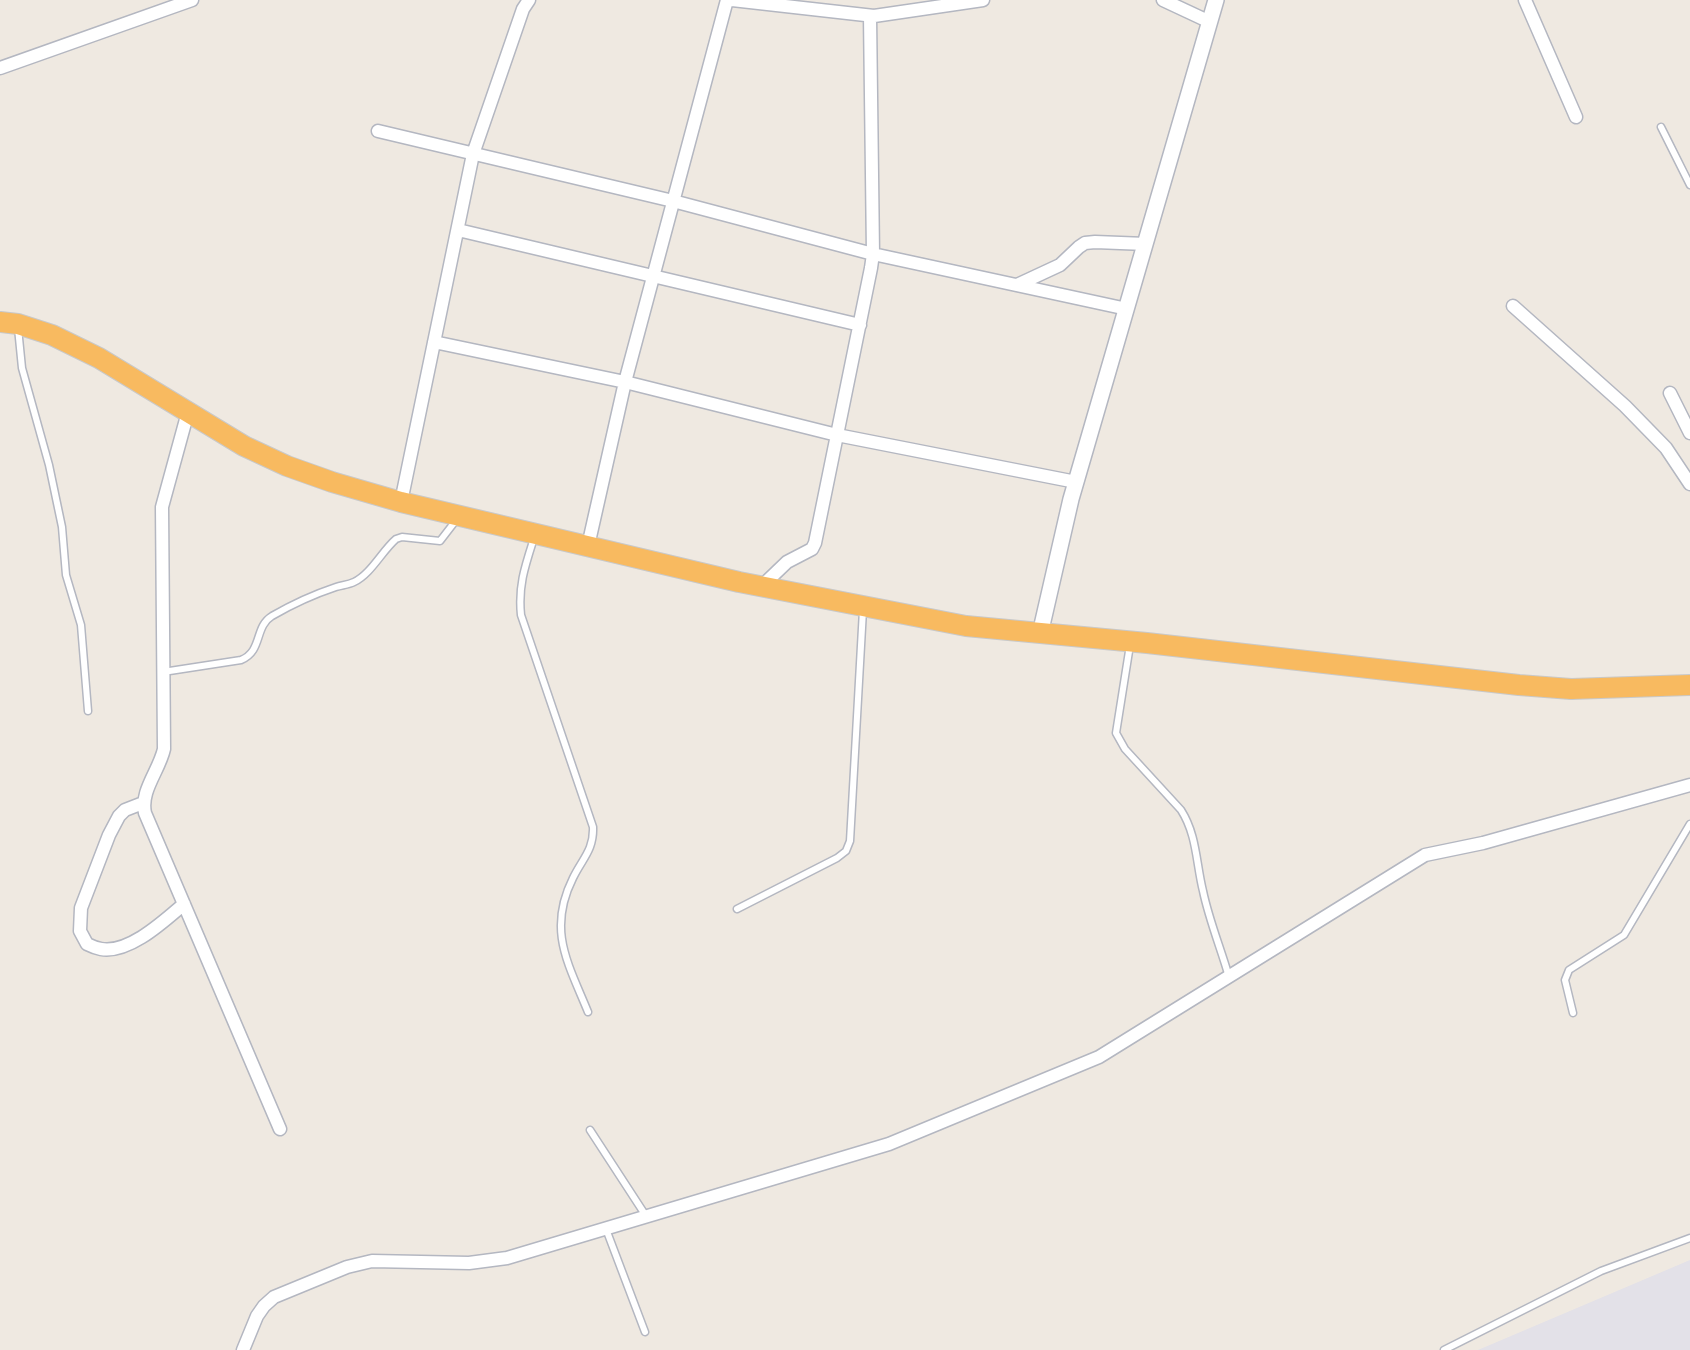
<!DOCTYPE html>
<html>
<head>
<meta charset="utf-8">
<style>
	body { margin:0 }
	canvas { display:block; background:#efe9e1 }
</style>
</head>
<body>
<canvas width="1690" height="1350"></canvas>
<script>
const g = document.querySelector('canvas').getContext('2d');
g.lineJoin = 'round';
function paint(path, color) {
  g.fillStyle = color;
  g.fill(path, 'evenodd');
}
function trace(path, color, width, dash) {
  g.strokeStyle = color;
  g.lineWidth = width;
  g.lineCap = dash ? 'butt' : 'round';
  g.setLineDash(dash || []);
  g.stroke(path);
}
paint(new Path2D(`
	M1690,1260V1350H1478Z`), '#e3e1e8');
const service = new Path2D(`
	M1661,127L1690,185
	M18,328L22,368L49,465L62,527L66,575L81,625L88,711
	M534,538C525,566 518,586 521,615L593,827C594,850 582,859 573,878C547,930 568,963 588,1012
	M1130,645L1116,733L1125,749L1181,810C1197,835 1196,863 1203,891C1209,920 1221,949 1229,977
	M163,672L241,660C263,651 254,627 272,616C291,605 315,594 336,587C342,585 348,585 354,582C371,574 382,551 396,539L402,537L440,541L457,519
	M737,909L837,858L846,851L850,841L863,610
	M1573,1013L1565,980L1569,970L1624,935L1690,824
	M590,1130L646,1216
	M606,1229L645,1332
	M1444,1350L1601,1271L1690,1238`);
const minor = new Path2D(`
	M732,0L874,16L983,0
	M1163,0L1210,22
	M1525,0L1576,117
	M0,68L192,0
	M378,131L673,201L873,254L1127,309
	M458,230L860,325
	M1017,285L1060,265L1079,247L1085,243L1095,242L1146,244
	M1513,306L1625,406L1666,448L1690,484
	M434,342L625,382L837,435L1076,482
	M1670,393L1690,433
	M188,412L162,507L164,749C159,771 140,791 145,813L280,1129
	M401,502L473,154L523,9L529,0
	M588,546L625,382L727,0
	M762,586L787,562L812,549L815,543L871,268L873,254L870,16
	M143,803L125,810L119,816L109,835L81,908L80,931L87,944C91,946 96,948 101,949C129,954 164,921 184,904
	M243,1350L257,1316L264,1306L274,1297L347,1267L372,1261L469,1263L507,1258L889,1144L1099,1057L1425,855L1483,843L1690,785`);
const tertiary = new Path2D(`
	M1040,634L1071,499L1216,0`);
const trunk = new Path2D(`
	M0,322L18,324L52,335L99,358L244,446L287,466L332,482L401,502L739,582L966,626L1147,643L1519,685L1571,689L1690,685`);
trace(service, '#b4b7c1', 9);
trace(minor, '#b4b7c1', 15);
trace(tertiary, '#b4b7c1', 18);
trace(trunk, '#c9c9c9', 22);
trace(service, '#fff', 6);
trace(minor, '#fff', 12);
trace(tertiary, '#fff', 15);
trace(trunk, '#f8ba60', 20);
</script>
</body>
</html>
